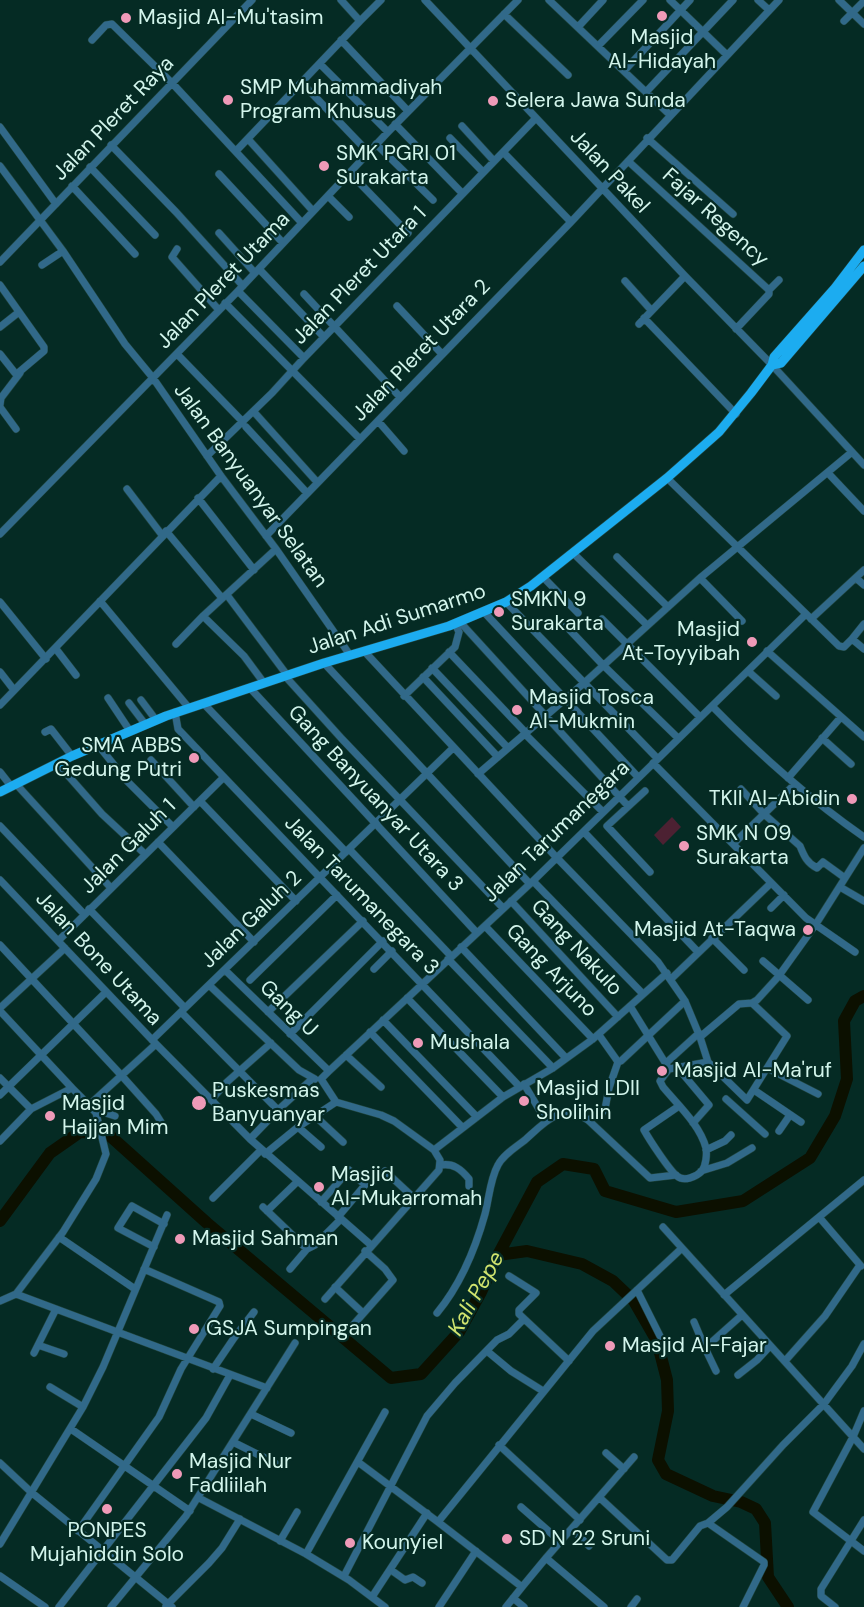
<!DOCTYPE html>
<html>
<head>
<meta charset="utf-8">
<style>
	body { margin:0 }
	canvas { display:block; background:#052b24 }
</style>
</head>
<body>
<canvas width="864" height="1607"></canvas>
<script>
const g = document.querySelector('canvas').getContext('2d');
g.lineJoin = 'round';
function paint(path, color) {
  g.fillStyle = color;
  g.fill(path, 'evenodd');
}
function trace(path, color, width, dash) {
  g.strokeStyle = color;
  g.lineWidth = width;
  g.lineCap = dash ? 'butt' : 'round';
  g.setLineDash(dash || []);
  g.stroke(path);
}
function write(font, color, halo, rows, align = 'center') {
  g.font = font + ' "DM Sans",sans-serif';
  g.lineWidth = 4.5;
  g.setLineDash([]);
  g.textBaseline = 'middle';
  g.strokeStyle = halo;
  g.fillStyle = color;
  for (const [text, x, y, turn = 0] of rows) {
    g.save();
    g.translate(x, y);
    g.rotate((+turn || 0) * Math.PI / 180);
    g.textAlign = isNaN(turn) ? turn : align;
    if (halo) g.strokeText(text, 0, 0);
    g.fillText(text, 0, 0);
    g.restore();
  }
}
paint(new Path2D(`
	M672,817L681,827L663,845L654,835Z`), '#4c2132');
trace(new Path2D(`
	M0,1221L50,1153L80,1132L108,1134L207,1223L391,1378L421,1374L459,1332L481,1292L498,1255L537,1182L563,1164L594,1169L605,1191L676,1212L743,1201L810,1158L835,1116L847,1079L844,1021L855,1001L864,996
	M498,1255L527,1251L582,1264L613,1281L634,1301L657,1341L667,1380L668,1411L658,1460L666,1474L713,1496L741,1502L756,1509L765,1523L768,1577L788,1607`), '#0c1000', 12);
const minor = new Path2D(`
	M425,0L685,276L772,365L864,465
	M549,0L669,114
	M670,0L727,55
	M758,0L769,10
	M839,0L864,24
	M504,14L568,75
	M360,21L381,0
	M844,21L864,1
	M578,27L603,0
	M92,40L106,25L112,24L172,83L302,223
	M341,40L408,111
	M598,46L643,0
	M320,64L388,132
	M624,71L690,0
	M302,83L369,153
	M646,92L733,0
	M395,124L462,193
	M462,126L494,161
	M0,127L56,204
	M450,138L483,172
	M647,138L733,214
	M248,139L313,211
	M376,144L433,200
	M111,145L176,212L243,286
	M236,151L360,21L341,0
	M505,154L571,222
	M628,161L769,290V294L736,329
	M0,166L63,251L125,344L153,378L221,476L276,549L350,655
	M90,167L155,235
	M350,173L408,233
	M219,174L283,243
	M72,186L135,254
	M328,196L349,217
	M219,233L255,273
	M177,249L172,257L218,309
	M0,262L252,0
	M42,265L63,251
	M259,269L321,334
	M625,281L651,310
	M0,285L44,347V351L18,373H15L0,354
	M769,290L779,280
	M238,291L304,358
	M304,294L400,397
	M225,303L360,439
	M397,306L441,353
	M644,318L736,414
	M639,324L685,276
	M0,327L19,312
	M177,354L243,422
	M0,405L1,398L20,373
	M0,407L16,429
	M254,412L317,482
	M378,421L404,451
	M246,427L307,493
	M207,456L272,393L304,358L536,118
	M828,473L864,511
	M667,478L839,646L844,647L852,639L864,649
	M127,489L162,535
	M198,498L254,570
	M166,531L222,598
	M0,534L238,291L388,132L518,0
	M266,536L571,222L779,0
	M573,553L647,625
	M617,557L668,607
	M543,577L578,613
	M700,578L742,621
	M856,578L864,585
	M227,595L287,675
	M100,601L189,708
	M0,602L46,659
	M506,602L657,758
	M484,612L638,777
	M203,616L244,656L264,683
	M602,619L700,717
	M811,619L864,570
	M460,622L628,806
	M566,626L603,665L678,738
	M852,639L864,624
	M176,644L203,616L276,549
	M56,649L76,675
	M364,651L557,858L658,962L685,1001L700,1037L708,1062L747,1100L787,1036L752,1003
	M767,651L864,737
	M449,652L526,733
	M324,663L530,884
	M432,668L508,748
	M748,671L776,696
	M0,672L14,690
	M285,676L342,739L503,908
	M423,677L498,757
	M250,688L477,933
	M404,696L455,647L459,632L455,624
	M108,698L130,731
	M141,700L156,720
	M129,703L145,724
	M203,703L346,852
	M0,705L221,476
	M712,706C759,754 809,799 864,837
	M175,712L178,729L520,1087
	M45,732L51,729L72,756
	M525,734L603,812
	M822,738L851,764
	M98,745L127,781L173,827
	M151,760L194,807
	M57,763L102,814L145,854
	M653,763L806,918L855,952
	M0,772L11,786
	M478,774L584,683L700,578L852,452
	M788,778L841,717
	M16,784L111,888
	M741,789L764,814L800,846C804,856 807,863 817,868L823,862L845,878
	M645,791L607,826L650,872
	M200,801L296,901
	M0,826L84,914
	M584,832L698,952
	M158,842L254,942
	M733,844L794,785
	M349,849L451,956
	M0,880L156,1044L250,1139L371,1245
	M533,881L643,994
	M840,887L864,901
	M511,901L618,1017
	M771,908L784,895
	M89,909L185,1008
	M485,926L593,1039
	M712,938L744,970
	M58,941L224,777
	M0,945L122,1076L156,1114L161,1122
	M461,947L566,1058
	M448,959L553,1068
	M763,961L808,1000
	M374,969L392,951
	M225,970L329,1071
	M671,979L771,883
	M250,980L337,895
	M209,985L299,1070L315,1079
	M407,998L503,1097
	M630,1006L669,1069
	M0,1008L65,948
	M0,1011L72,1088
	M181,1012L278,1110L312,1079
	M268,1012L363,921
	M383,1020L477,1117
	M370,1032L462,1127
	M290,1034L383,941
	M599,1035L616,1059L618,1062L621,1061L685,1001
	M700,1037L739,1004L752,1003L757,1000L778,977L816,924L864,848
	M152,1040L453,748
	M346,1055L381,1087
	M666,1063L699,1033
	M677,1067L709,1105L693,1123
	M767,1068L818,1094
	M0,1078L31,1109L72,1088L89,1105L156,1044
	M524,1084L546,1121
	M754,1090L801,1122
	M0,1095L106,992
	M726,1099L765,1134
	M211,1100L227,1082L271,1043
	M336,1102L381,1115L394,1121L434,1150
	M679,1106L644,1130C649,1139 669,1170 677,1176C684,1182 696,1177 702,1171C706,1165 707,1155 706,1148C700,1125 678,1105 663,1087L660,1081L669,1069L708,1062
	M93,1109L115,1116
	M315,1116L343,1142
	M588,1120L601,1114L605,1109L609,1088L618,1062
	M298,1127L321,1147
	M779,1131L790,1115
	M250,1139L278,1110
	M0,1141L31,1109
	M706,1150L725,1141L731,1135
	M265,1154L298,1127L336,1102L321,1079L329,1071L533,881L806,614
	M441,1165C453,1163 461,1169 469,1179V1186
	M385,1171L414,1198
	M701,1171L727,1163L752,1148
	M213,1198L261,1150
	M321,1202L349,1170L365,1185L338,1217
	M263,1207L307,1249L315,1245L341,1219
	M267,1211L298,1181
	M819,1217L861,1266
	M663,1227L864,1449
	M59,1237L135,1289
	M154,1247L118,1228L132,1206L164,1224
	M290,1269L307,1249
	M509,1276L536,1293L519,1310V1314L569,1361
	M335,1287L363,1313
	M637,1290L660,1336
	M16,1294L267,1388
	M724,1295L864,1180
	M325,1299L439,1170L440,1160L434,1150L503,1097L553,1068L593,1039L667,973
	M0,1301L16,1294L63,1232L96,1179L106,1154L96,1113L89,1105
	M437,1313C461,1284 475,1250 485,1214C489,1199 490,1179 498,1165C503,1155 516,1147 525,1140C544,1123 561,1102 588,1120L650,1178L676,1175
	M694,1322L705,1348
	M354,1324L393,1280L385,1269L365,1251
	M38,1345L64,1354
	M487,1351L511,1371L543,1391
	M34,1353L56,1309
	M785,1361L825,1316L860,1265
	M213,1369L234,1338L254,1312
	M716,1371L705,1348L742,1315
	M738,1375L757,1360L770,1346
	M50,1387L83,1407
	M864,1411L853,1437L813,1512L864,1551
	M251,1414L291,1433
	M71,1429L190,1511
	M233,1442L275,1463
	M499,1445L580,1520
	M606,1453L624,1469
	M358,1462L438,1522
	M0,1463L31,1492L172,1607
	M199,1498L306,1554L385,1412
	M600,1498L667,1560H672L700,1526L708,1523L727,1507L783,1445L824,1404L852,1366L864,1344
	M521,1507L561,1542
	M708,1523L764,1562V1565L743,1607
	M572,1529L589,1546
	M78,1531L159,1417L181,1369L220,1306L219,1302L144,1269
	M280,1541L297,1512
	M0,1544L83,1407L103,1367L167,1215
	M306,1554L349,1580L385,1607
	M546,1558L634,1457
	M391,1570L405,1580L413,1577L422,1583
	M0,1576L45,1607
	M344,1576L427,1416L455,1383L497,1340L509,1334L524,1319
	M522,1587L546,1558L604,1607
	M372,1597L427,1513
	M513,1598L524,1607
	M166,1606L209,1563L222,1548L240,1519
	M59,1607L206,1418L230,1375
	M111,1607L186,1516L295,1343
	M439,1607L476,1551
	M506,1607L522,1587L438,1522L593,1331L681,1249
	M631,1607L637,1599
	M835,1607L821,1596V1589L864,1520`);
const major = new Path2D(`
	M772,365L781,363L864,266
	M0,792L72,756L166,716L324,663L449,626L506,602L531,586L667,478L719,432L751,393L772,365L774,357L835,288L864,250`);
trace(minor, '#224740', 8);
trace(major, '#224740', 10);
trace(minor, '#316989', 7);
trace(major, '#1cacf0', 9);
for (const [x, y, r, color] of [
	[662,16,6,"#ef9ab8"],
	[126,18,6,"#ef9ab8"],
	[228,100,6,"#ef9ab8"],
	[493,101,6,"#ef9ab8"],
	[324,166,6,"#ef9ab8"],
	[499,612,6,"#ef9ab8"],
	[752,642,6,"#ef9ab8"],
	[517,710,6,"#ef9ab8"],
	[194,758,6,"#ef9ab8"],
	[852,799,6,"#ef9ab8"],
	[684,846,6,"#ef9ab8"],
	[808,930,6,"#ef9ab8"],
	[418,1043,6,"#ef9ab8"],
	[662,1071,6,"#ef9ab8"],
	[524,1101,6,"#ef9ab8"],
	[199,1103,8,"#ef9ab8"],
	[50,1116,6,"#ef9ab8"],
	[319,1187,6,"#ef9ab8"],
	[180,1239,6,"#ef9ab8"],
	[194,1329,6,"#ef9ab8"],
	[610,1346,6,"#ef9ab8"],
	[177,1474,6,"#ef9ab8"],
	[107,1509,6,"#ef9ab8"],
	[507,1539,6,"#ef9ab8"],
	[350,1543,6,"#ef9ab8"]
]) {
  const dot = new Path2D();
  dot.arc(x, y, r, 0, 2 * Math.PI);
  g.fillStyle = color;
  g.fill(dot);
  trace(dot, '#052b24', 2);
}
write('21px', '#d3f5ec', '#052b24', [
	["Masjid Al-Mu'tasim",138,18],
	["Masjid",662,38,"center"],
	["Al-Hidayah",662,62,"center"],
	["SMP Muhammadiyah",240,88],
	["Program Khusus",240,112],
	["Selera Jawa Sunda",505,101],
	["SMK PGRI 01",336,154],
	["Surakarta",336,178],
	["SMKN 9",511,600],
	["Surakarta",511,624],
	["Masjid",740,630,"right"],
	["At-Toyyibah",740,654,"right"],
	["Masjid Tosca",529,698],
	["Al-Mukmin",529,722],
	["SMA ABBS",182,746,"right"],
	["Gedung Putri",182,770,"right"],
	["TKII Al-Abidin",840,799,"right"],
	["SMK N 09",696,834],
	["Surakarta",696,858],
	["Masjid At-Taqwa",796,930,"right"],
	["Mushala",430,1043],
	["Masjid Al-Ma'ruf",674,1071],
	["Masjid LDII",536,1089],
	["Sholihin",536,1113],
	["Puskesmas",212,1091],
	["Banyuanyar",212,1115],
	["Masjid",62,1104],
	["Hajjan Mim",62,1128],
	["Masjid",331,1175],
	["Al-Mukarromah",331,1199],
	["Masjid Sahman",192,1239],
	["GSJA Sumpingan",206,1329],
	["Masjid Al-Fajar",622,1346],
	["Masjid Nur",189,1462],
	["Fadliilah",189,1486],
	["PONPES",107,1531,"center"],
	["Mujahiddin Solo",107,1555,"center"],
	["SD N 22 Sruni",519,1539],
	["Kounyiel",362,1543]
], 'left');
write('21px', '#d3f5ec', '#052b24', [
	["Jalan Pleret Raya",114,119,-46],
	["Jalan Pakel",609,172,47],
	["Fajar Regency",715,218,42],
	["Jalan Pleret Utara 1",360,276,-46],
	["Jalan Pleret Utama",224,281,-46],
	["Jalan Pleret Utara 2",422,351,-46],
	["Jalan Banyuanyar Selatan",250,486,54],
	["Jalan Adi Sumarmo",397,620,-18],
	["Gang Banyuanyar Utara 3",375,799,47],
	["Jalan Tarumanegara",557,832,-44],
	["Jalan Galuh 1",129,847,-45],
	["Jalan Tarumanegara 3",361,896,46],
	["Jalan Galuh 2",252,920,-44],
	["Gang Nakulo",576,948,47],
	["Jalan Bone Utama",98,959,47],
	["Gang Arjuno",551,971,46],
	["Gang U",288,1009,44]
]);
write('italic 22px', '#d1e46e', '#052b24', [
	["Kali Pepe",477,1294,-61]
]);
</script>
</body>
</html>
